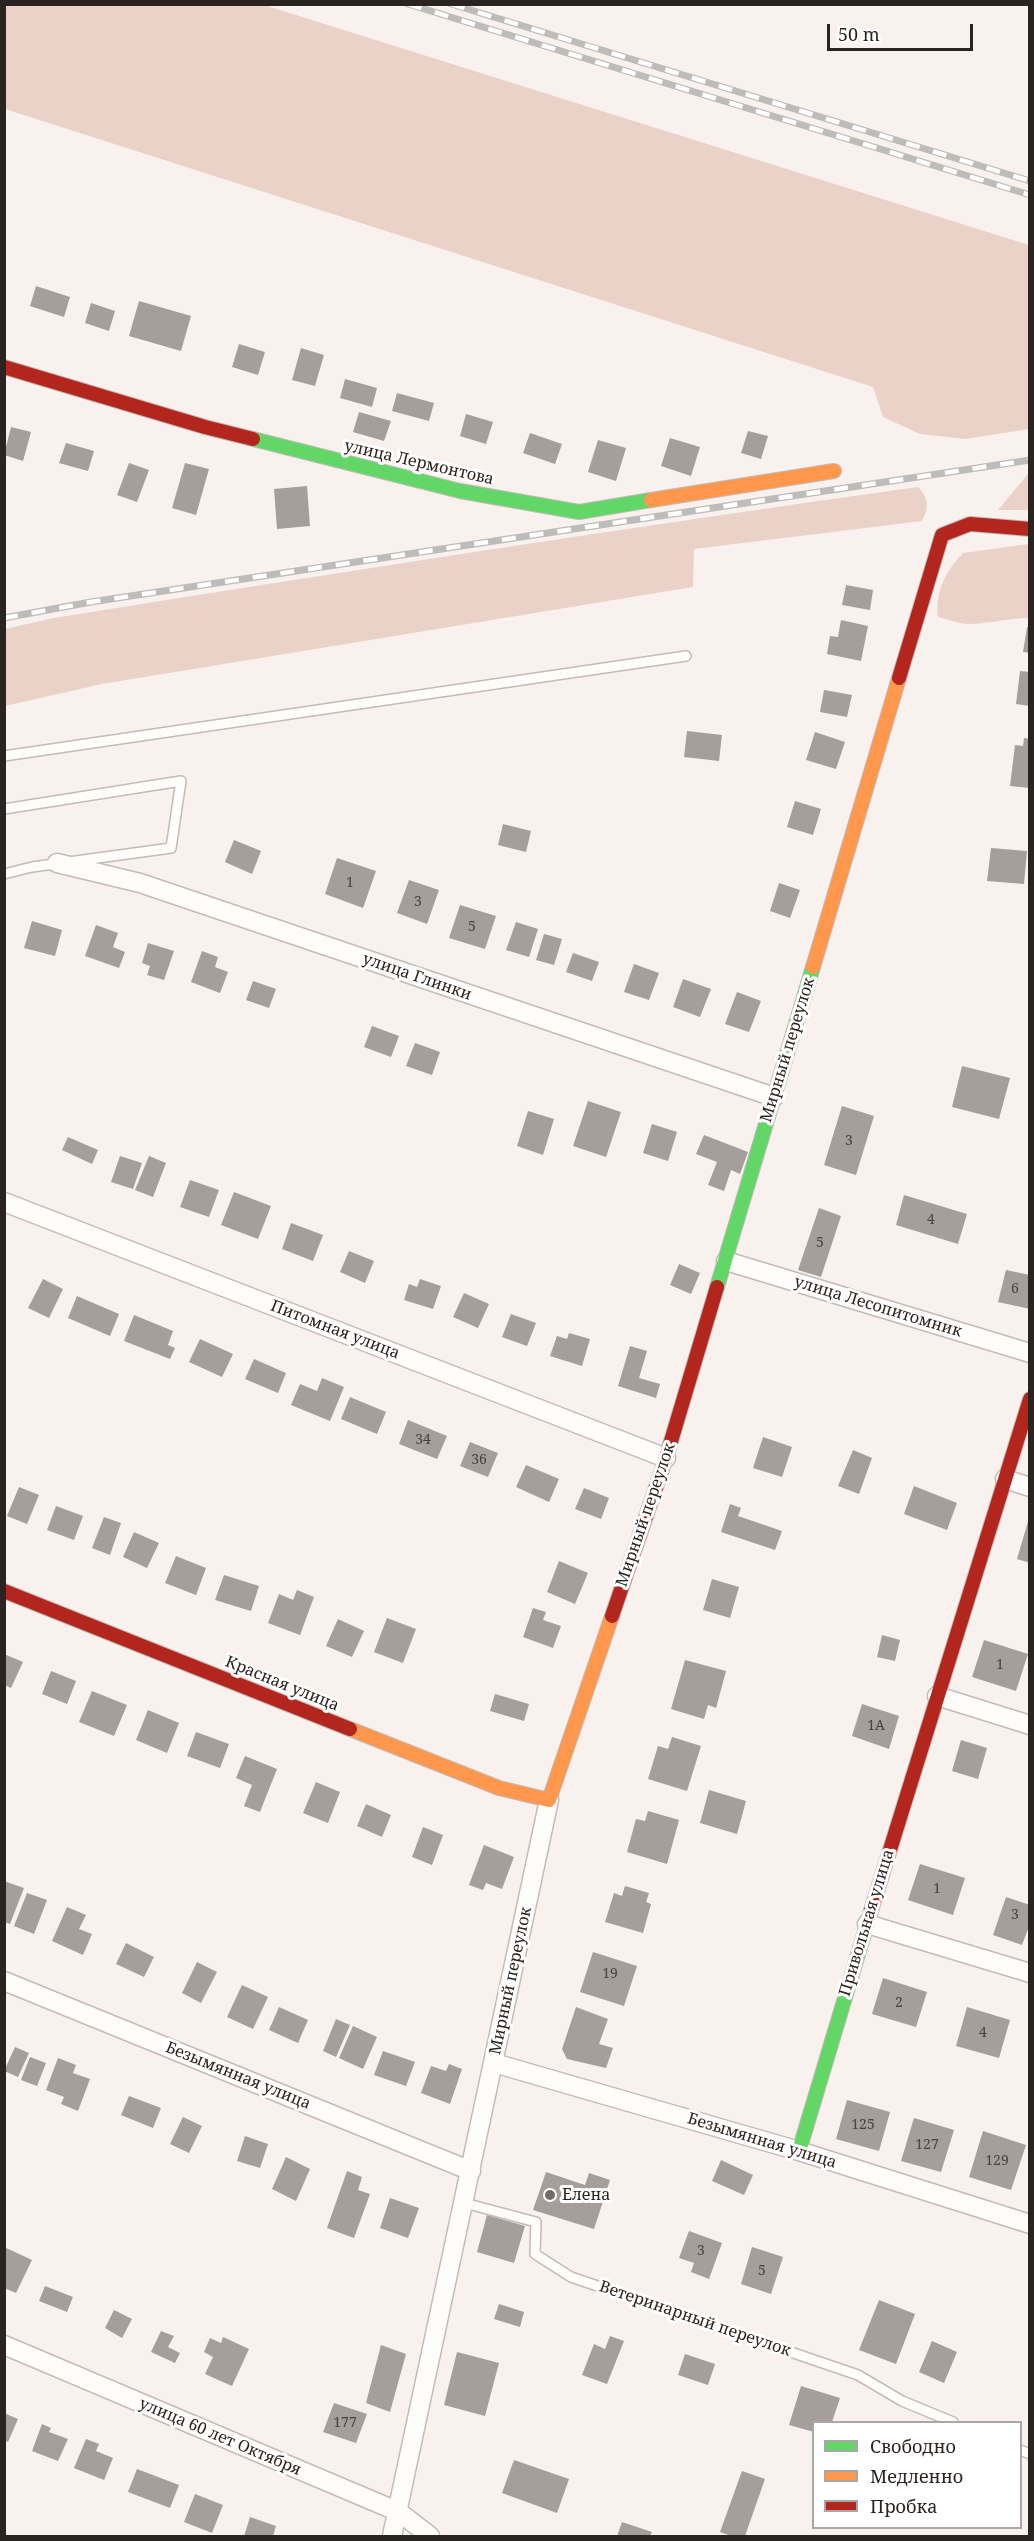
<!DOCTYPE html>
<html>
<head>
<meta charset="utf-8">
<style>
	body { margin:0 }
	#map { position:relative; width:1034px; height:2541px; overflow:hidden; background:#f9f1ee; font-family:"Noto Serif",serif }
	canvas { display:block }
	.frame { position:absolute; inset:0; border:6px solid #2b2320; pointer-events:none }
	.legend { position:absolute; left:812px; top:2421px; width:210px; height:108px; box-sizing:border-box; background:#fff; border:2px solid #aaa7a6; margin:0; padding:8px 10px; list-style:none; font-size:18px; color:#2b2320 }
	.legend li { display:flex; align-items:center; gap:12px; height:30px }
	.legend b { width:30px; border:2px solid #aaa7a6 }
	.scale { position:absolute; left:827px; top:24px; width:146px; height:27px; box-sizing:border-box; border:3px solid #2b2320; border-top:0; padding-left:8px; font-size:18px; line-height:21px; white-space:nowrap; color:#2b2320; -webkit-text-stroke:4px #fff; paint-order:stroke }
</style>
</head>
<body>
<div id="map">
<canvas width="1034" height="2541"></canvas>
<div class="frame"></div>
<ul class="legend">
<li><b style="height:8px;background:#63d668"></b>Свободно</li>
<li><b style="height:8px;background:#ff974d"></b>Медленно</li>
<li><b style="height:8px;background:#b3261e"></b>Пробка</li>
</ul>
<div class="scale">50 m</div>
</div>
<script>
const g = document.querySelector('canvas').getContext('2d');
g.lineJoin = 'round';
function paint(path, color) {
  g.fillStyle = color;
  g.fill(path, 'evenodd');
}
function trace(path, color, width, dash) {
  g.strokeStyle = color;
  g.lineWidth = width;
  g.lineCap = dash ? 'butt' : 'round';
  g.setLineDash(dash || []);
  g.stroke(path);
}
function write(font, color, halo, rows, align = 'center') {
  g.font = font + ' "Noto Serif",serif';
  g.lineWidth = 6;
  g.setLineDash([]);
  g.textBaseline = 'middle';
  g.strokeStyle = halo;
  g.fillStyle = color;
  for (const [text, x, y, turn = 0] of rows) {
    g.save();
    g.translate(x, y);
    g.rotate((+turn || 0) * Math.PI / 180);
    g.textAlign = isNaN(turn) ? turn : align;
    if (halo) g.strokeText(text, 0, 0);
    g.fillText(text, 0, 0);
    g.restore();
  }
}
paint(new Path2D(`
	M5,4L264,5L1029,245V429L965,439L920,434L883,417L873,387L5,109Z
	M1029,474V510H998L1027,475Z
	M918,487C929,498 929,508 922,521L694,549L693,587L102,684L5,706V629L54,618C342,572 629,527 918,487Z
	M1029,544V618C1008,618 988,624 967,624C957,623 947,619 938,617C935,591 946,571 963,553Z`), '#ead2c9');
paint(new Path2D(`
	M36,286L70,297L64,317L30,306Z
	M139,301L191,316L181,351L129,336Z
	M91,303L115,311L109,331L85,323Z
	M239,344L265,352L258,375L232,367Z
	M301,348L324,355L315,386L292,380Z
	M345,379L377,388L372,407L340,398Z
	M397,393L434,403L429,421L392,411Z
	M359,412L391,421L384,441L353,432Z
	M466,414L493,422L486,444L460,436Z
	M11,427L31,432L23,461L4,455Z
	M748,431L768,436L761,459L741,453Z
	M530,433L562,444L555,464L523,453Z
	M670,438L700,447L691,476L661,466Z
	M598,440L626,448L616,481L588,472Z
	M66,443L94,451L88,471L59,463Z
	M129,463L149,470L137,502L117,495Z
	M185,463L209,469L196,515L172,508Z
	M307,486L310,526L277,529L274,489Z
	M846,585L873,590L870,610L842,605Z
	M841,620L868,626L861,661L827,654L830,636L838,637Z
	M1027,627L1030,628V653L1023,652Z
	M1020,671L1030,672V706L1016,704Z
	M824,690L852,695L847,717L820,712Z
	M687,731L722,735L719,761L684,757Z
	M815,732L845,742L836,769L806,760Z
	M1024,738L1030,739V788L1010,786L1015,745L1023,746Z
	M795,801L821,809L813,835L787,827Z
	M503,824L531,831L526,852L498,845Z
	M234,840L261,851L252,874L225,862Z
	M991,848L1027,851L1024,884L987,881Z
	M337,858L376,871L363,908L325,894Z
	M409,880L439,890L427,924L397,913Z
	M779,883L800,890L790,918L770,911Z
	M460,905L496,916L485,949L449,938Z
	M32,921L62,930L55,956L24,948Z
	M516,922L538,929L529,957L506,950Z
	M96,925L118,933L113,947L125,952L119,968L85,956Z
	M544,934L562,939L554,965L536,960Z
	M148,943L174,951L164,980L147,975L150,966L142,963Z
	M202,951L218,957L215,967L228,972L220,993L191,982Z
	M573,953L599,962L592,981L566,972Z
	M634,964L659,973L649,1000L624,992Z
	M683,979L711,989L700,1017L673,1007Z
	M253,981L276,989L269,1008L246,1000Z
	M737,992L761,1001L749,1032L725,1024Z
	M372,1026L399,1036L391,1057L364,1047Z
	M415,1043L440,1052L432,1075L406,1066Z
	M962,1066L1010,1078L999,1119L952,1107Z
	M588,1101L621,1112L606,1157L573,1146Z
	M842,1106L874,1116L856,1175L824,1165Z
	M528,1111L554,1119L543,1155L517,1146Z
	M652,1124L677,1132L668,1161L643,1153Z
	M704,1135L748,1152L740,1174L731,1170L724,1191L708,1185L717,1162L696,1154Z
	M68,1137L98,1150L92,1164L62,1150Z
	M120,1156L142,1163L133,1189L111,1182Z
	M149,1156L166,1163L153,1197L135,1190Z
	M190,1180L219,1190L209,1217L180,1207Z
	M234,1192L271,1206L258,1239L221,1225Z
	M904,1195L967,1214L958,1244L896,1225Z
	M819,1208L841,1216L821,1277L798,1270Z
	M291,1223L323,1235L313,1261L282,1249Z
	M349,1251L374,1261L365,1283L340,1272Z
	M679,1264L700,1273L691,1294L670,1285Z
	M1006,1270L1030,1275V1309L998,1302Z
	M43,1279L63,1289L49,1318L28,1308Z
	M420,1279L441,1286L433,1309L404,1300L409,1284L417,1287Z
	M464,1293L489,1304L478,1328L453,1317Z
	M77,1296L119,1314L110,1336L68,1318Z
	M511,1314L536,1323L527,1346L502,1337Z
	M134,1315L173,1331L168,1345L175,1348L170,1359L124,1341Z
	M569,1333L590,1339L582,1366L550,1356L557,1336L567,1339Z
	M200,1339L233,1354L222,1377L189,1362Z
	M630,1346L647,1351L639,1378L660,1384L656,1398L618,1386Z
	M254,1359L286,1373L278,1393L245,1379Z
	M322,1378L344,1387L330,1421L291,1405L300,1384L317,1391Z
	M350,1397L386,1412L377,1434L341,1419Z
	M408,1420L447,1436L437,1459L399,1444Z
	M763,1437L792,1447L782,1477L753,1468Z
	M470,1442L498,1453L488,1477L460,1466Z
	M853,1450L872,1458L859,1494L838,1486Z
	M526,1465L559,1479L549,1502L516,1487Z
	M914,1486L957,1503L947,1530L904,1514Z
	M19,1487L39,1495L27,1524L7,1516Z
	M584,1488L609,1498L601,1519L575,1509Z
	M730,1504L741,1508L738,1516L782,1531L775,1550L721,1532Z
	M56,1506L83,1516L74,1540L47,1530Z
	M104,1517L121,1523L110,1555L92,1548Z
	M1029,1518H1030V1563L1017,1559Z
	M134,1532L159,1543L147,1568L123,1557Z
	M176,1556L206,1568L196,1595L165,1583Z
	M559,1561L588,1573L575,1604L547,1592Z
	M224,1575L259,1586L251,1611L215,1600Z
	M712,1579L739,1587L730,1618L703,1610Z
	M297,1590L314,1597L300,1635L268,1623L279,1594L293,1600Z
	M533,1608L546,1612L543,1620L561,1626L553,1648L523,1637Z
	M387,1618L416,1629L403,1663L374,1652Z
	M338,1619L364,1631L352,1657L326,1646Z
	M882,1635L900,1640L895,1661L877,1657Z
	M984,1640L1028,1654L1016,1691L972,1677Z
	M4,1654L23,1662L11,1688L4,1685Z
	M685,1660L726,1671L716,1708L708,1705L704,1719L671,1709Z
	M51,1671L76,1681L67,1704L42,1694Z
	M92,1691L127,1705L114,1736L79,1722Z
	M495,1694L529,1704L524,1721L490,1711Z
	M862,1704L899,1716L889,1749L852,1736Z
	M148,1710L179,1723L167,1753L136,1740Z
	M196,1732L229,1744L220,1768L187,1756Z
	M672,1737L701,1746L687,1791L648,1779L658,1746L668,1749Z
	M961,1740L987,1748L978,1779L952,1771Z
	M245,1756L277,1769L260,1812L244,1806L252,1785L236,1778Z
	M316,1782L340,1792L328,1823L303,1813Z
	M709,1790L746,1801L737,1834L700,1823Z
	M366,1804L391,1815L382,1837L357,1826Z
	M648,1811L679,1820L667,1864L627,1852L636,1819L645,1821Z
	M423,1827L443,1835L432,1865L412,1857Z
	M484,1845L514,1857L502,1889L486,1883L483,1890L469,1885Z
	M920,1864L965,1878L953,1915L908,1900Z
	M4,1881L24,1888L10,1924L4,1922Z
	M625,1886L649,1893L646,1902L651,1904L643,1933L605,1922L614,1893L622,1896Z
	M27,1893L47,1900L34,1934L14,1926Z
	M1006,1897L1030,1905V1924L1022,1945L993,1935Z
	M67,1907L86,1915L79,1929L92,1934L83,1955L52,1941Z
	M126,1943L154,1957L144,1977L116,1964Z
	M593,1952L637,1966L624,2006L580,1992Z
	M197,1962L217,1972L201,2003L182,1993Z
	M883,1978L927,1992L916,2027L872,2014Z
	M242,1985L268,1997L253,2029L227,2017Z
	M279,2007L308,2020L298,2043L269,2030Z
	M576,2007L608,2019L599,2044L613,2048L606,2068L567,2059L562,2049Z
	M967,2007L1010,2020L999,2058L956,2046Z
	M336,2019L350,2025L336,2057L323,2051Z
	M353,2026L377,2037L363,2069L339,2058Z
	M15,2047L29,2053L18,2077L4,2071Z
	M383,2051L415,2062L406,2086L374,2075Z
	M30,2057L46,2063L37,2086L21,2080Z
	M58,2058L76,2065L73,2073L90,2079L78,2111L61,2104L64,2097L46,2090Z
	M449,2064L462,2069L450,2104L421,2093L431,2066L446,2071Z
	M129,2096L161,2108L153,2128L121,2115Z
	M847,2100L890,2112L879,2151L836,2139Z
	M183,2117L202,2126L189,2153L170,2144Z
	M914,2118L954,2130L941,2172L901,2161Z
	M983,2131L1026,2145L1011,2190L969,2177Z
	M245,2136L268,2144L260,2168L237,2161Z
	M286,2157L310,2169L296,2201L272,2189Z
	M721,2160L753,2175L744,2195L712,2181Z
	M347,2171L362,2177L358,2190L370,2194L354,2238L327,2228Z
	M546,2172L585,2185L589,2173L610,2180L594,2229L533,2210Z
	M390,2198L419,2208L408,2238L380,2228Z
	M487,2215L525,2226L514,2263L477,2252Z
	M689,2231L722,2243L709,2279L691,2272L694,2263L679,2258Z
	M4,2247L32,2260L16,2293L4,2288Z
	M752,2247L783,2257L771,2294L741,2284Z
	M45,2286L73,2297L67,2312L39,2301Z
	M879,2300L915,2314L896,2364L859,2350Z
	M499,2304L524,2312L520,2327L494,2319Z
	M114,2310L132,2319L122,2338L105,2328Z
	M161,2331L174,2336L168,2347L180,2353L175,2363L151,2352Z
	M610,2336L624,2341L607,2384L582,2375L594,2344L605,2349Z
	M223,2337L249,2349L232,2386L205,2374L213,2357L204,2352L210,2338L221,2343Z
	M932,2341L957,2352L944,2383L919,2372Z
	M381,2345L406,2354L390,2412L366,2403Z
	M457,2352L499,2363L485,2416L444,2405Z
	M685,2354L715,2364L708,2385L678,2375Z
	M801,2386L840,2398L832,2422H814V2432L789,2425Z
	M334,2403L367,2414L356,2443L323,2432Z
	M4,2413L18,2419L8,2442L4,2440Z
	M42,2424L51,2428L49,2432L68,2439L58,2461L32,2451Z
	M86,2439L99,2444L96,2451L113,2458L104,2480L74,2468Z
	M514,2460L569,2479L557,2513L502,2493Z
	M137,2469L179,2485L170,2508L128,2492Z
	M742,2471L765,2479L745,2536H731L720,2532Z
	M195,2494L223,2505L212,2533L184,2522Z
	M250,2517L276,2526L273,2536H244Z
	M622,2522L652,2532L650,2536H617Z`), '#a59e9b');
const lane = new Path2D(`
	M4,756L686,656
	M4,809L181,781L171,848L32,867L4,874
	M464,2203L536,2222L535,2254L571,2277L858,2375L902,2401L953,2422
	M1020,2450L1030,2454`);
const street = new Path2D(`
	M57,863L140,883L774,1097
	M4,1202L666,1458
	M726,1261L1030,1353
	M1005,1479L1030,1487
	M937,1696L1030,1725
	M867,1924L1030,1973
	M4,1981L471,2171
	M494,2063L799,2151L1030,2224
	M4,2345L399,2512L430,2536
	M392,2536L549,1800`);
const fast = new Path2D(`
	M253,439L460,491L579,512L651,500
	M717,1287L813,967
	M799,2151L871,1911`);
const slow = new Path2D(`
	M651,500L834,471
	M813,967L899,678
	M350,1729L499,1788L549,1800L612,1616`);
const jam = new Path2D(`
	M4,367L205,427L253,439
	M899,678L942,535L970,524L1030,529
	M4,1591L350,1729
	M612,1616L666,1458L717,1287
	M871,1911L1030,1399`);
trace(lane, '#c3bbb8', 12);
trace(street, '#c3bbb8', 21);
trace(fast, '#c3bbb8', 16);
trace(slow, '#c3bbb8', 16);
trace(jam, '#c3bbb8', 16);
trace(lane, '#fefdfc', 9);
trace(street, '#fefdfc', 18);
trace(fast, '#63d668', 14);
trace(slow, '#ff974d', 14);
trace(jam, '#b3261e', 14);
const rail = new Path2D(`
	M408,4L1030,195
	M451,4L1030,181
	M4,618L91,602L1030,460`);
trace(rail, '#bebcbb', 7);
trace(rail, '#fff', 4.5, [14]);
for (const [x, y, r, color] of [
	[550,2195,6,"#736b68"]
]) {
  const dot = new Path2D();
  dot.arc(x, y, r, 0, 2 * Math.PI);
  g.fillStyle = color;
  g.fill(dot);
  trace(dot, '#fff', 2);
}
write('14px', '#4a423f', null, [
	["1",350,883],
	["3",418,902],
	["5",472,927],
	["3",849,1141],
	["4",931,1220],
	["5",820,1243],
	["6",1015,1289],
	["34",423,1440],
	["36",479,1460],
	["1",1000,1665],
	["1А",876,1726],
	["1",937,1889],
	["3",1015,1915],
	["19",610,1974],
	["2",899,2003],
	["4",983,2033],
	["125",863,2125],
	["127",927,2145],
	["129",997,2161],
	["3",701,2251],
	["5",762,2271],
	["177",345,2423]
]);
write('16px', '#2b2320', '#fff', [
	["улица Лермонтова",419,463,13],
	["улица Глинки",417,977,19],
	["Мирный переулок",788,1050,-73],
	["улица Лесопитомник",878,1307,17],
	["Питомная улица",335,1330,21],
	["Мирный переулок",646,1515,-71],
	["Красная улица",282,1684,22],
	["Привольная улица",867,1923,-73],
	["Мирный переулок",511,1981,-78],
	["Безымянная улица",238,2076,22],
	["Безымянная улица",762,2141,17],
	["Ветеринарный переулок",695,2319,19],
	["улица 60 лет Октября",220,2437,23]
]);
write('16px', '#2b2320', '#fff', [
	["Елена",562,2195]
], 'left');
</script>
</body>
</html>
